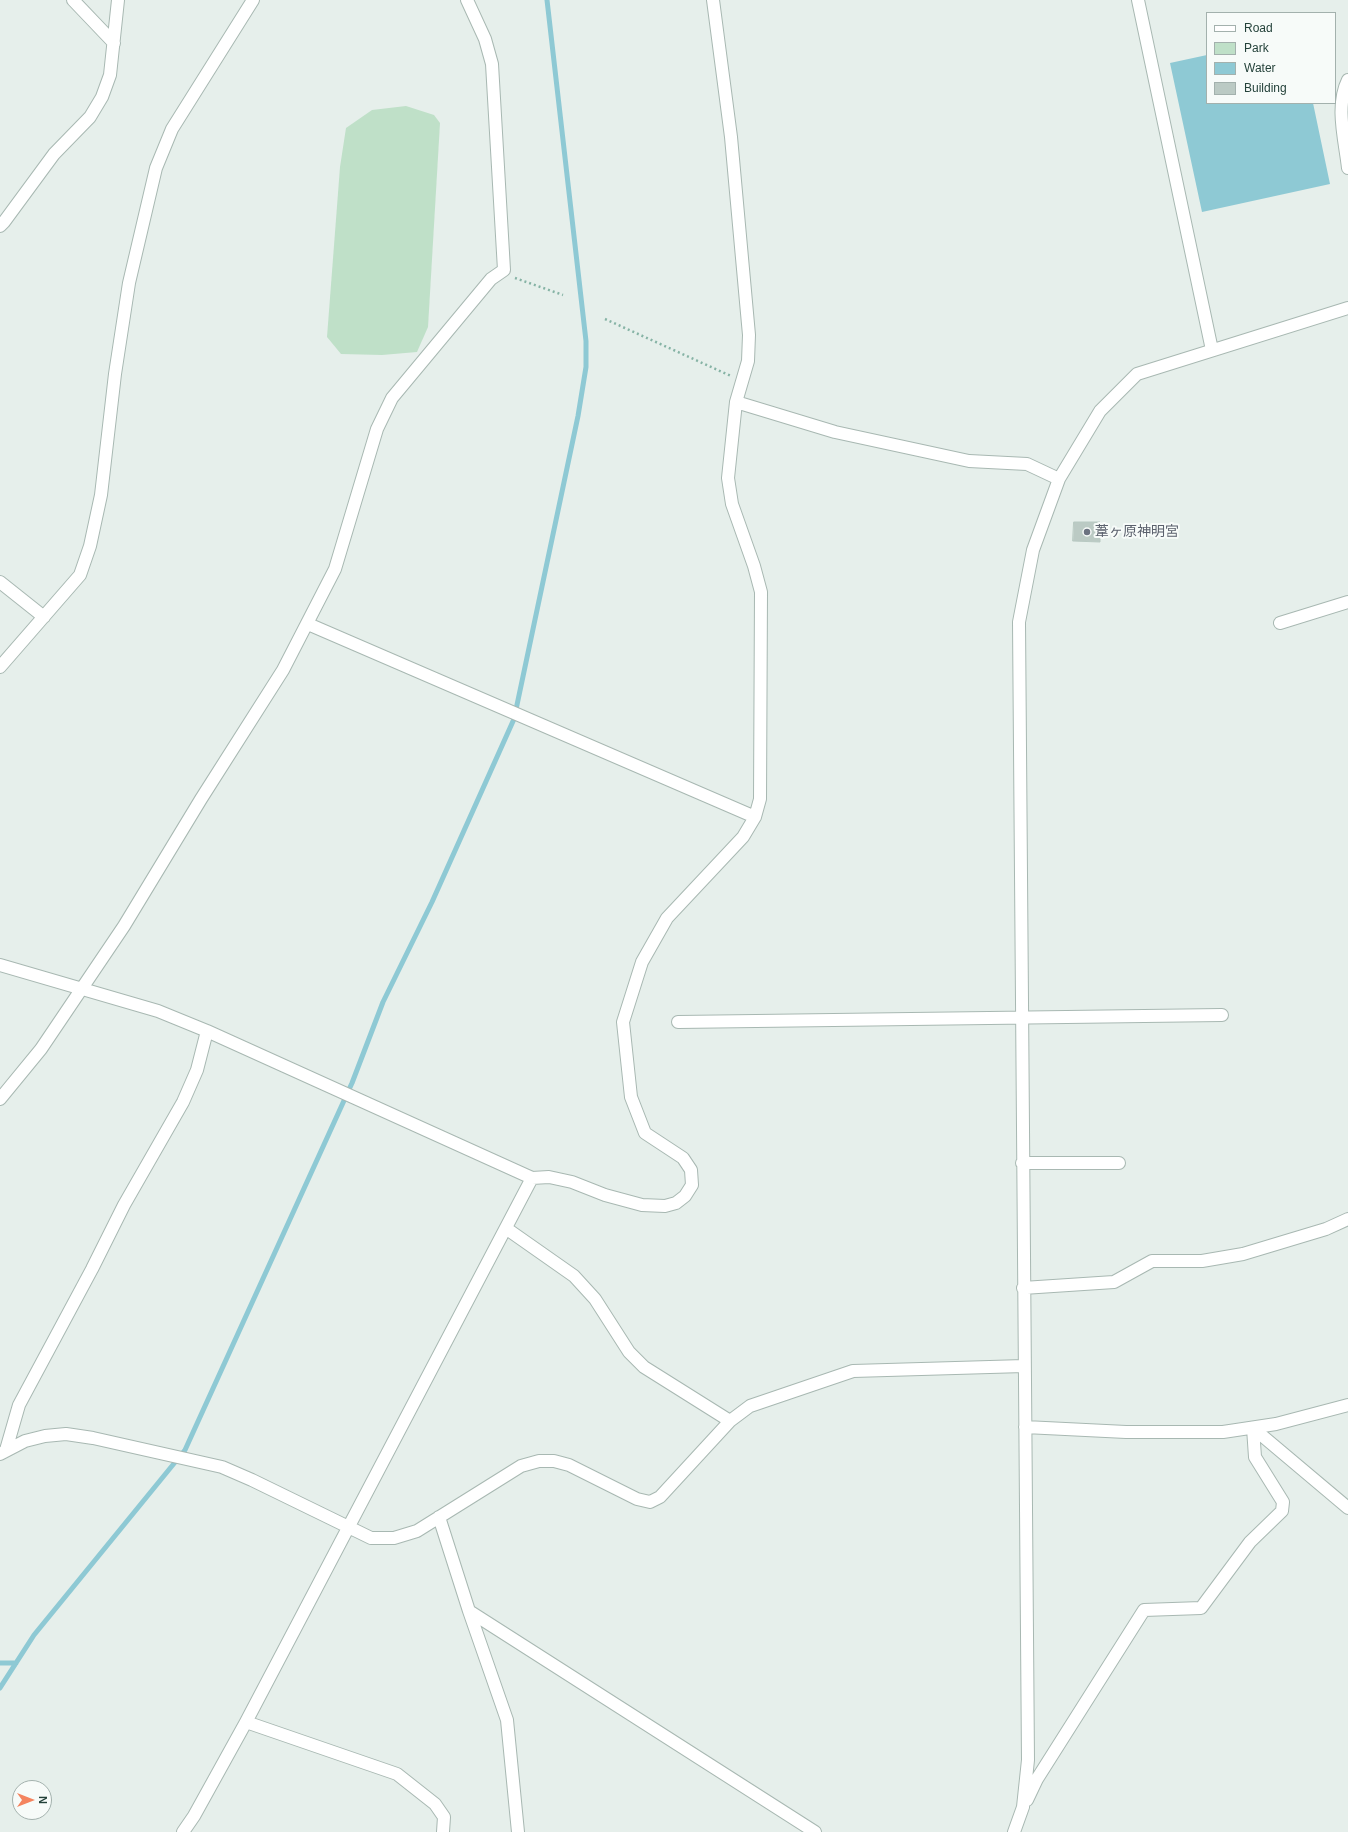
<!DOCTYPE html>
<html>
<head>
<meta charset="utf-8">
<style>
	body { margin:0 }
	#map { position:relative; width:1348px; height:1832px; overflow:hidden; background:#e6efeb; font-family:Arial,sans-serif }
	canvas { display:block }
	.legend { position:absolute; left:1206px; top:12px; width:130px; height:92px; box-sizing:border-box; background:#f7fbf9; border:1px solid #a3b1ad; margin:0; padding:5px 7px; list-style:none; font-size:12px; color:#24423a }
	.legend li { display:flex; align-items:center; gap:8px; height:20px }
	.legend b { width:20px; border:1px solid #a3b1ad }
	.north { position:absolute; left:12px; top:1780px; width:40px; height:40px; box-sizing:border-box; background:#f7fbf9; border:1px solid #a3b1ad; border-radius:50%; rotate:90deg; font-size:11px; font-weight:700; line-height:16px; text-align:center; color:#24423a }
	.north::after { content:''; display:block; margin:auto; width:14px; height:18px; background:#f4845f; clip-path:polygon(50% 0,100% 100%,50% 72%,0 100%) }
</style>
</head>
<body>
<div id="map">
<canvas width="1348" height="1832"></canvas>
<ul class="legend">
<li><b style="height:5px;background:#fff"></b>Road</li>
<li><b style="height:11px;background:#bfe0c8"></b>Park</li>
<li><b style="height:11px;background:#8ec9d4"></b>Water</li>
<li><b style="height:11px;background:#bbcac4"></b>Building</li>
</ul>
<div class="north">N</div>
</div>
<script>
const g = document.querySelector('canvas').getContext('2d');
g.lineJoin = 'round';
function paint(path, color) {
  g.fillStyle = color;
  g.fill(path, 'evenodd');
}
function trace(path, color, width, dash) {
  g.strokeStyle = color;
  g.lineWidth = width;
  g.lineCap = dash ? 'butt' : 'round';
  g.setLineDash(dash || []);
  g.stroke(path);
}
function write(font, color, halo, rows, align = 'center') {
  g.font = font + ' Arial,"Noto Sans JP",sans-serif';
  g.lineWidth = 4;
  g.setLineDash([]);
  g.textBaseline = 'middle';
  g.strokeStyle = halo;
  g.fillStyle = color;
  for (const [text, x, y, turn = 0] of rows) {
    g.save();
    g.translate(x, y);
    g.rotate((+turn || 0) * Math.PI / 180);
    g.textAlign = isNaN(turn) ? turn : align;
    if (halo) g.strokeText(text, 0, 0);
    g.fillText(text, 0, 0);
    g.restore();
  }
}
paint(new Path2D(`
	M406,106L434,115L440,123L428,327L417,352L382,355L341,354L327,337L340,167L346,128L372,110Z`), '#bfe0c8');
paint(new Path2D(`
	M1207,55V103H1313L1330,184L1202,212L1170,63Z`), '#8ec9d4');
trace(new Path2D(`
	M0,1663H16
	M0,1688L34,1635L185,1450L352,1083L383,1002L432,902L514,719L578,416L586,367V341L547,0`), '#8ec9d4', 5);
const building = new Path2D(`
	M1074,522H1100V542L1073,541Z`);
paint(building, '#bbcac4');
trace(building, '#b8c9c2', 1);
const minor = new Path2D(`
	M73,0L114,43
	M1138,0L1212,350
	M1348,80C1335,106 1345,140 1348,168
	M0,226L4,222L54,154L90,117L102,97L110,75L118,0
	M736,402L835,432L969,461L1027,464L1059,479
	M0,582L44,617
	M1280,623L1348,602
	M308,624L755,817
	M0,667L80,575L90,546L101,495L115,374L129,283L156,168L172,129L253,0
	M0,965L158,1011L207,1031L532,1178L549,1177L572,1182L605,1195L642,1205L665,1206L676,1203L685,1196L692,1185L691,1170L683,1158L645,1133L631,1097L623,1022L642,962L667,918L743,837L755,817L760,799L761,592L754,566L732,504L728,478L736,402L748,361L749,335L731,137L713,0
	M678,1022L1222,1015
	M0,1099L41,1049L124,926L201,799L283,670L335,569L377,429L392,398L491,279L504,270L492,64L485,39L467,0
	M1022,1163H1119
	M507,1229L574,1276L595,1299L629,1352L644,1367L730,1421
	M1023,1288L1114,1282L1152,1261H1202L1243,1254L1326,1229L1348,1219
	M1025,1427L1126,1432H1223L1276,1424L1348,1405
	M1253,1428L1348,1508
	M6,1450L19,1405L92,1269L124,1205L183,1102L197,1070L207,1031
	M0,1454L25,1441L45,1436L66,1434L93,1438L222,1467L252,1480L371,1538H394L417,1531L521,1466L539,1461H554L569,1465L637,1499L650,1502L660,1497L730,1421L750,1406L853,1371L1024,1366
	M439,1517L469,1611L507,1720L518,1832
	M469,1611L815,1832
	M246,1722L397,1774L435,1804L444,1817L443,1832
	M1027,1800L1037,1779L1144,1610L1201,1608L1250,1542L1282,1511L1283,1502L1255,1457L1253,1428
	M183,1832L194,1816L246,1722L532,1178
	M1014,1832L1023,1807L1028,1760L1019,622L1033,550L1059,479L1100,411L1137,374L1348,308`);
trace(minor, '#a8b8b2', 14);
trace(new Path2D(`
	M515,278L563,295
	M605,319L731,376`), '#86b3a5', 2.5, [2, 3]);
trace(minor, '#fff', 12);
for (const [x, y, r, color] of [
	[1087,532,4,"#6b7280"]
]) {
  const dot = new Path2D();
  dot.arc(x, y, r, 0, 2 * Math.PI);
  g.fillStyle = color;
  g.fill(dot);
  trace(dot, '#f7fbf9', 1.5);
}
write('14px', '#5b616d', '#f7fbf9', [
	["葦ヶ原神明宮",1095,532]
], 'left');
</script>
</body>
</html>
